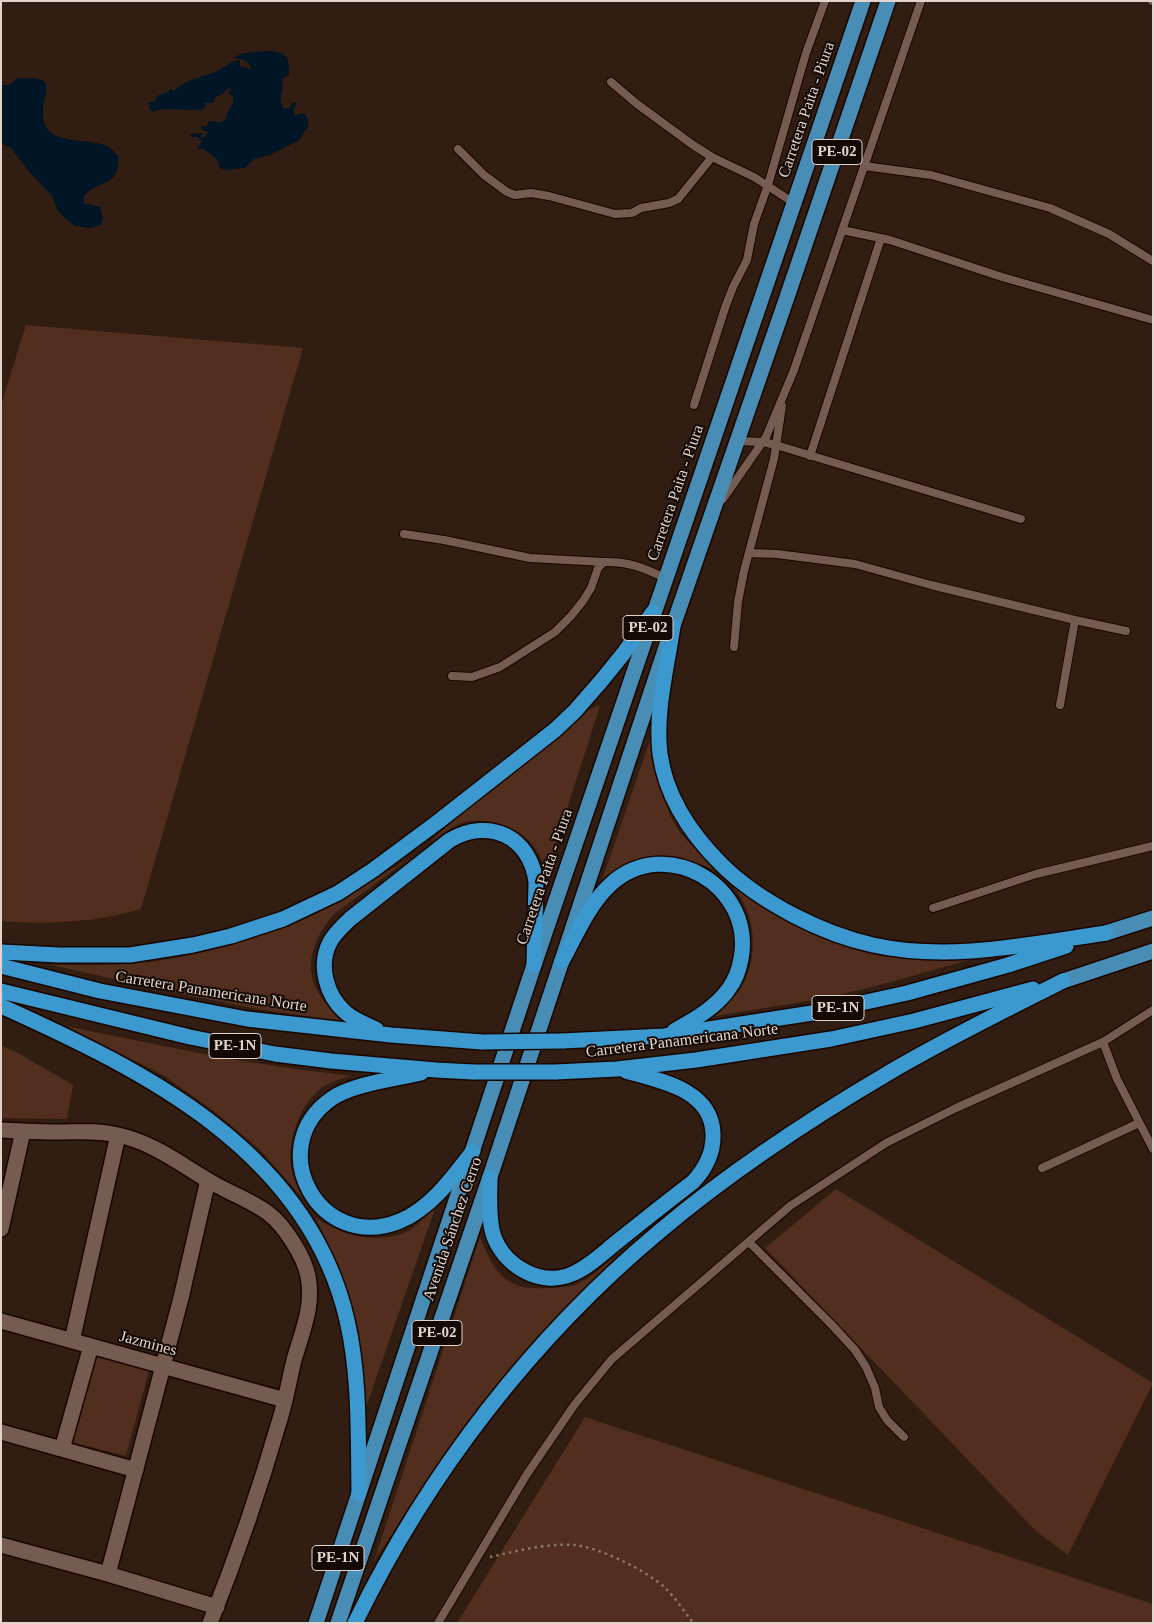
<!DOCTYPE html>
<html>
<head>
<meta charset="utf-8">
<style>
	body { margin:0 }
	#map { position:relative; width:1154px; height:1624px; overflow:hidden; background:#321d12; font-family:Georgia,serif }
	canvas { display:block }
	.frame { position:absolute; inset:0; border:2px solid #e2d3cc; pointer-events:none }
</style>
</head>
<body>
<div id="map">
<canvas width="1154" height="1624"></canvas>
<div class="frame"></div>
</div>
<script>
const g = document.querySelector('canvas').getContext('2d');
g.lineJoin = 'round';
function paint(path, color) {
  g.fillStyle = color;
  g.fill(path, 'evenodd');
}
function trace(path, color, width, dash) {
  g.strokeStyle = color;
  g.lineWidth = width;
  g.lineCap = dash ? 'butt' : 'round';
  g.setLineDash(dash || []);
  g.stroke(path);
}
function write(font, color, halo, rows, align = 'center') {
  g.font = font + ' Georgia,serif';
  g.lineWidth = 4;
  g.setLineDash([]);
  g.textBaseline = 'middle';
  g.strokeStyle = halo;
  g.fillStyle = color;
  for (const [text, x, y, turn = 0] of rows) {
    g.save();
    g.translate(x, y);
    g.rotate((+turn || 0) * Math.PI / 180);
    g.textAlign = isNaN(turn) ? turn : align;
    if (halo) g.strokeText(text, 0, 0);
    g.fillText(text, 0, 0);
    g.restore();
  }
}
paint(new Path2D(`
	M26,325L303,348L141,909C98,922 46,925 1,921V405Z
	M600,706L546,874C538,844 526,833 497,823C485,820 471,819 459,824C448,829 438,837 429,843C469,804 516,775 557,738C568,728 586,707 600,706Z
	M651,737L652,761L658,784L671,817L681,834L715,870C686,858 655,849 625,864C617,868 609,877 601,883Z
	M410,858L333,915C300,955 304,991 346,1022L258,1009L170,992L52,965C81,965 110,966 139,963C192,958 264,938 311,915C345,898 377,877 410,858Z
	M735,887C745,894 755,903 766,909C810,935 858,952 908,958C929,961 952,959 973,959L891,982L827,998L709,1017C721,1008 734,999 742,986C755,964 756,934 747,911C744,903 739,895 735,887Z
	M65,1026L224,1058L295,1069L352,1076C338,1079 323,1084 314,1095C297,1112 286,1148 292,1171C294,1180 298,1189 302,1197L259,1149L215,1112L163,1075Z
	M1,1046L16,1052L73,1085L67,1119L1,1118Z
	M836,1189L1153,1383L1068,1555L1037,1532L765,1248Z
	M437,1203L364,1413C363,1383 362,1351 356,1321C347,1284 331,1250 315,1217C340,1236 381,1246 410,1230C421,1223 429,1212 437,1203Z
	M480,1237C496,1276 506,1291 551,1288C560,1287 574,1287 581,1282C593,1276 604,1265 615,1257L503,1380L441,1460L374,1561Z
	M94,1356L149,1371L126,1456L71,1442Z
	M585,1417L1153,1604V1623H457Z`), '#512e1d');
paint(new Path2D(`
	M268,51C287,52 290,57 289,75L282,79C285,89 276,101 285,109L290,107L292,103L297,102L293,110L295,116L301,113L305,114L308,120V126L299,140L270,155L254,159L245,168L225,170L220,168L216,158L203,149H197L201,143L203,142L197,137H191L190,135L192,134L201,133L202,135L200,137L204,138L208,132L202,130L201,126L207,127L208,122L214,121L220,123L227,118L226,116L233,102V96L228,93L231,90L230,88L226,89L225,92C220,96 214,95 214,103H205L206,106L202,110C185,111 168,106 152,112L149,108L150,106L148,104L150,102H155L157,96L168,92L171,89L174,91C180,83 202,76 213,73C223,70 230,60 240,60V66L251,69C249,59 241,59 233,58L243,53Z
	M17,78C25,79 37,77 44,81C53,88 33,116 50,132C63,143 91,139 107,146C111,148 115,153 118,156C121,187 99,179 84,196V203L100,207L103,219L101,225L90,228L75,226L67,220L58,211L52,196L27,169L11,148L1,143V84C8,87 12,84 17,78Z`), '#001626');
const service = new Path2D(`
	M1152,1H1153
	M611,82L637,104L693,145L712,157L754,177L794,203
	M458,149L484,175L507,192L515,195L531,193L549,196L615,214L632,213L641,208L669,203L678,199L712,157
	M864,166L931,175L1050,208L1109,234L1153,261
	M842,230L890,240L1002,277L1153,320
	M694,405L725,308L733,287L747,260L754,224L768,185L806,53L825,1
	M737,441L763,442L776,445L1021,519
	M810,456L881,238
	M723,499L766,437L794,370L921,1
	M404,534L444,540L530,558L604,562
	M749,553L777,554L855,564L931,585L1075,620L1126,631
	M734,647L738,602L744,571L774,459L782,406
	M452,676L472,677L500,667L555,632L571,616L583,601L591,588L598,568L604,562C628,561 644,568 665,578
	M1060,705L1075,620
	M933,908L1036,874L1153,846
	M1103,1042L1117,1079L1153,1149
	M1042,1168L1139,1123
	M749,1242L831,1324L855,1350L866,1367L875,1388L879,1407L887,1420L904,1437
	M438,1623L527,1474L575,1404L612,1359L790,1206L886,1143L956,1108L1103,1042L1153,1010`);
const minor = new Path2D(`
	M1,1130C20,1131 39,1132 58,1132C78,1132 98,1130 118,1135C156,1143 185,1168 218,1186C235,1195 253,1202 268,1213C284,1225 304,1256 308,1276C314,1306 302,1332 294,1360C289,1380 286,1400 280,1419C260,1488 237,1556 210,1623
	M1,1229L23,1131
	M1,1321L285,1400
	M72,1341L118,1135
	M1,1432L136,1470
	M62,1449L91,1346
	M1,1545L108,1574L217,1607
	M108,1574L181,1298L208,1180`);
const trunk = new Path2D(`
	M1106,933L1153,918
	M1063,981L1153,951
	M316,1623L534,965L863,1
	M338,1623L490,1177L673,626L785,303L888,1`);
const motorway = new Path2D(`
	M673,626C667,668 655,712 660,754C666,797 691,834 721,864C743,886 768,902 795,916C820,929 846,939 873,945C949,962 1030,944 1106,933
	M1,952L59,955H130L193,945L231,936L283,919L338,893L373,870L439,821L555,730L575,711L602,680L623,654L653,612
	M562,961C576,935 589,904 611,884C666,834 755,886 741,959C739,970 735,981 728,990C714,1009 693,1020 674,1031
	M1,966L100,991L247,1019L391,1035L482,1042
	M1,991L190,1037L275,1054L331,1061L436,1070L473,1072
	M1,1006C145,1071 308,1151 347,1320C360,1376 358,1436 359,1493
	M376,1029C365,1024 354,1020 345,1012C326,995 318,965 330,942C335,933 343,926 350,919L450,840C490,817 530,837 536,882L534,965
	M562,1041L664,1036L825,1011L907,993L1008,965L1066,946
	M555,1072L617,1069L696,1060L831,1039L914,1021L1033,989
	M421,1073C395,1079 352,1084 331,1099C262,1148 320,1254 400,1221C431,1208 453,1177 473,1151
	M490,1177C490,1195 488,1216 493,1234C503,1265 540,1288 572,1274C589,1267 604,1252 618,1241C643,1221 668,1201 693,1182C706,1168 714,1152 713,1133C711,1089 660,1081 626,1071
	M355,1623C428,1473 532,1338 660,1231C731,1171 810,1119 890,1072C946,1039 1005,1010 1063,981`);
trace(service, '#190601', 10);
trace(minor, '#190601', 18);
trace(trunk, '#190601', 18);
trace(motorway, '#190601', 18);
trace(new Path2D(`
	M490,1557C517,1551 546,1543 574,1545C599,1547 645,1570 664,1587C675,1597 684,1611 693,1623`), '#8a786f', 2.5, [2.5, 4]);
trace(service, '#765c50', 8);
trace(minor, '#765c50', 15);
trace(trunk, '#478db6', 15);
trace(motorway, '#3b99d0', 15);
const motorwayBridge = new Path2D(`
	M482,1042L562,1041
	M473,1072H555`);
trace(motorwayBridge, '#190601', 18, []);
trace(motorwayBridge, '#3b99d0', 15);
for (const [x, y, w] of [
	[837,152,50],
	[648,628,50],
	[838,1008,52],
	[235,1046,52],
	[437,1333,50],
	[338,1558,52]
]) {
  const box = new Path2D();
  box.roundRect(x - w / 2, y - 12.5, w, 25, 4);
  g.fillStyle = '#130a06';
  g.fill(box);
  trace(box, '#e2d3cc', 1);
}
write('bold 15px', '#e2d3cc', null, [
	["PE-02",837,152],
	["PE-02",648,628],
	["PE-1N",838,1008],
	["PE-1N",235,1046],
	["PE-02",437,1333],
	["PE-1N",338,1558]
]);
write('16px', '#e2d3cc', '#130a06', [
	["Carretera Paita - Piura",807,110,-71],
	["Carretera Paita - Piura",676,493,-71],
	["Carretera Paita - Piura",545,877,-71],
	["Carretera Panamericana Norte",211,992,9],
	["Carretera Panamericana Norte",682,1041,-7],
	["Avenida Sánchez Cerro",453,1229,-71],
	["Jazmines",148,1344,15]
]);
</script>
</body>
</html>
